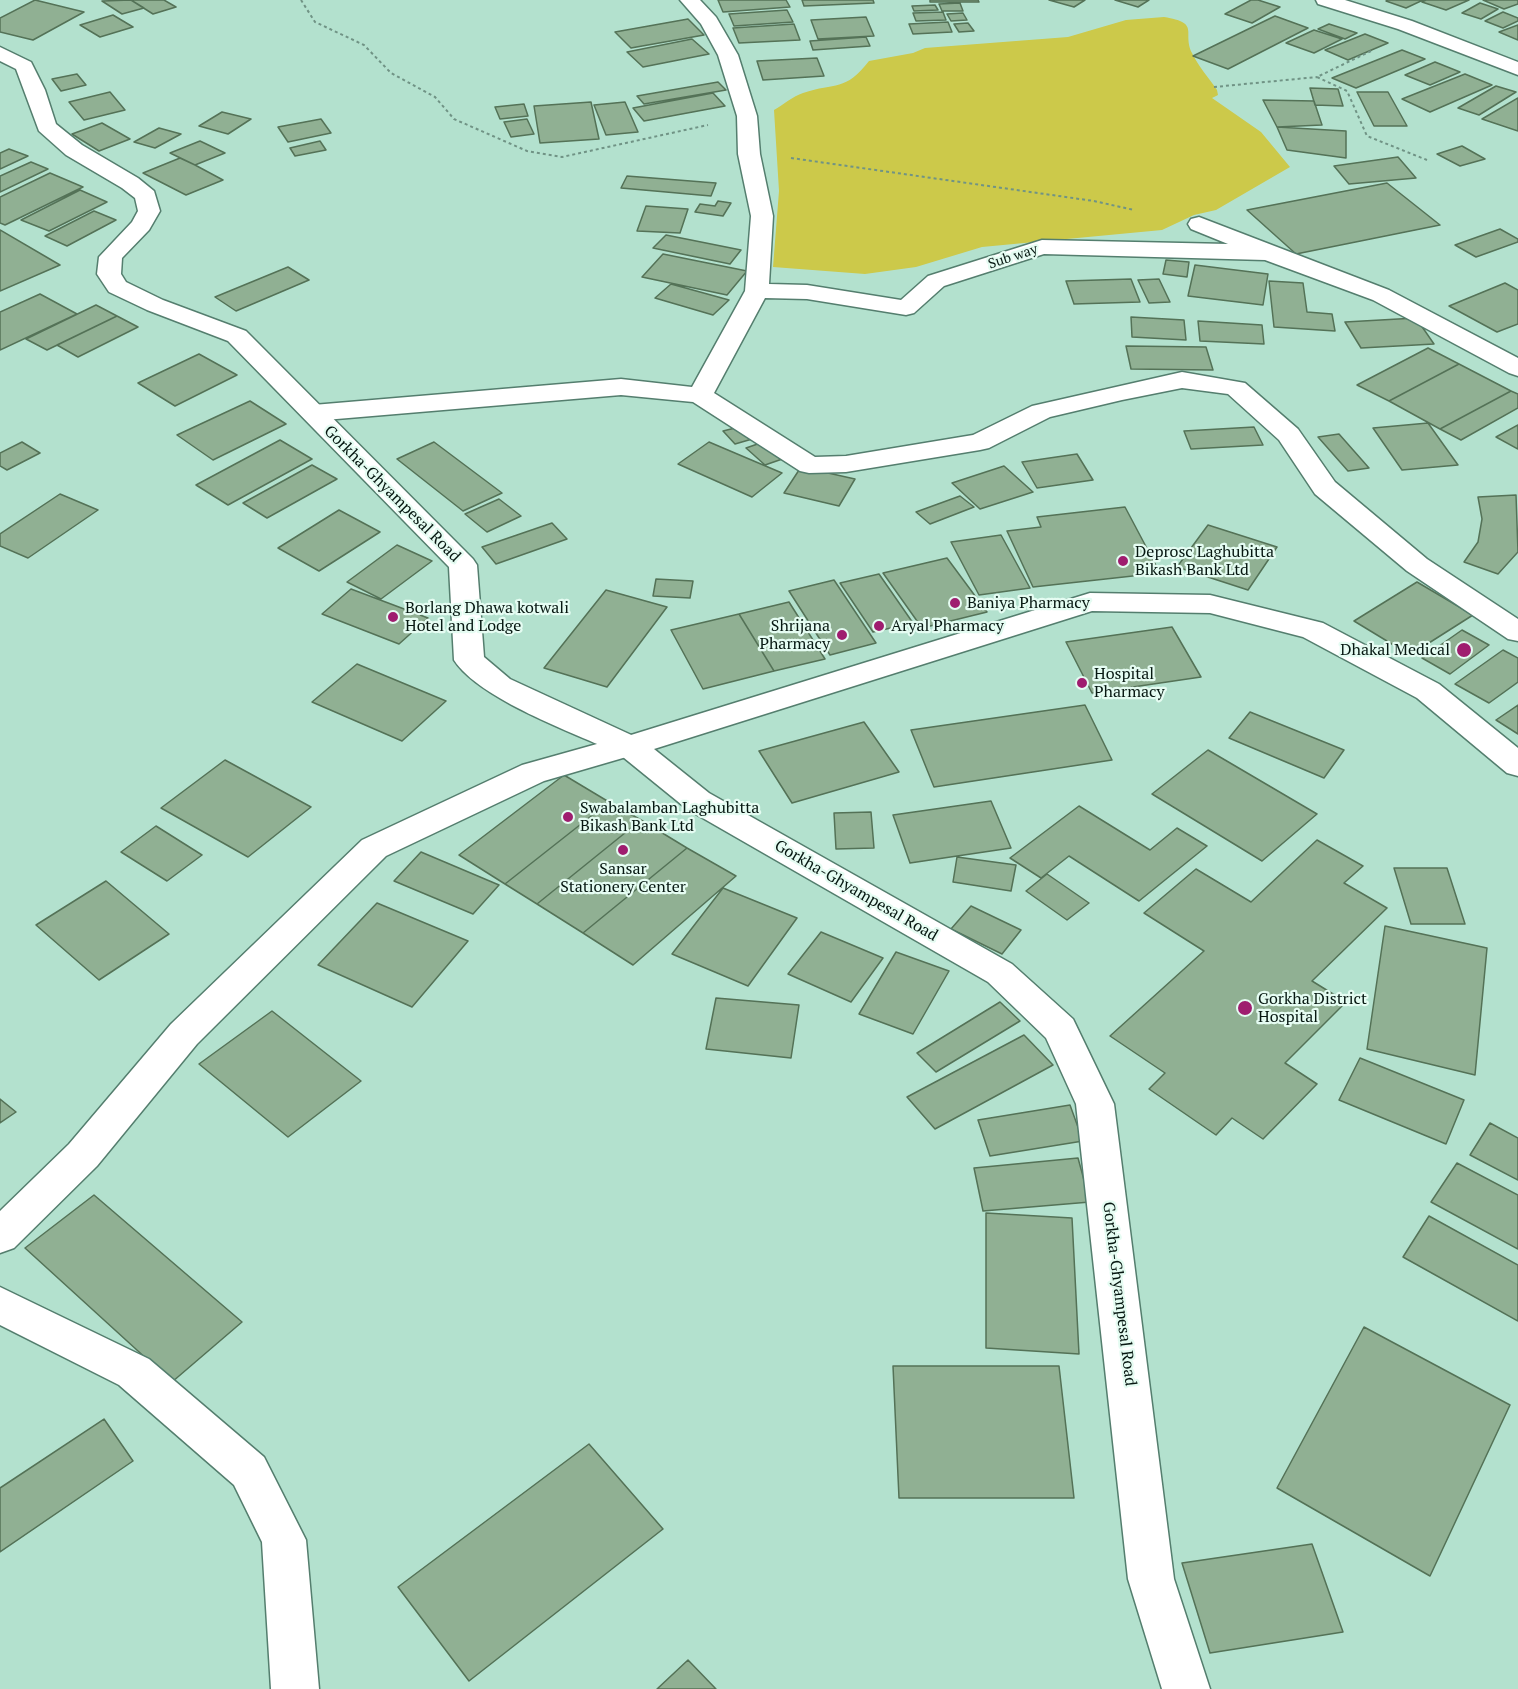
<!DOCTYPE html>
<html>
<head>
<meta charset="utf-8">
<style>
	body { margin:0 }
	canvas { display:block; background:#b3e1ce }
</style>
</head>
<body>
<canvas width="1518" height="1689"></canvas>
<script>
const g = document.querySelector('canvas').getContext('2d');
g.lineJoin = 'round';
function paint(path, color) {
  g.fillStyle = color;
  g.fill(path, 'evenodd');
}
function trace(path, color, width, dash) {
  g.strokeStyle = color;
  g.lineWidth = width;
  g.lineCap = dash ? 'butt' : 'round';
  g.setLineDash(dash || []);
  g.stroke(path);
}
function write(font, color, halo, rows, align = 'center') {
  g.font = font + ' "PT Serif",serif';
  g.lineWidth = 4.5;
  g.setLineDash([]);
  g.textBaseline = 'middle';
  g.strokeStyle = halo;
  g.fillStyle = color;
  for (const [text, x, y, turn = 0] of rows) {
    g.save();
    g.translate(x, y);
    g.rotate((+turn || 0) * Math.PI / 180);
    g.textAlign = isNaN(turn) ? turn : align;
    if (halo) g.strokeText(text, 0, 0);
    g.fillText(text, 0, 0);
    g.restore();
  }
}
paint(new Path2D(`
	M1164,17C1201,23 1182,32 1192,53C1198,66 1209,78 1217,90L1218,95L1212,98L1261,132L1290,167L1216,210L1194,215L1162,230L982,247L916,267L865,274L773,267L779,191L774,110C783,105 793,96 803,93C836,82 845,92 869,61L913,53L925,48L1068,37L1126,20Z`), '#ccc94a');
const building = new Path2D(`
	M35,0L84,12L33,40L0,32V18Z
	M131,0H164L176,7L153,14Z
	M131,0L144,8L122,14L102,1Z
	M718,0H786L790,7L723,12Z
	M802,0H873L874,3L804,6Z
	M930,0H978L979,2H930Z
	M1049,0H1085L1074,7Z
	M1115,0H1149L1138,7Z
	M1251,0H1258L1280,7L1252,23L1225,14Z
	M1388,0H1423L1406,8L1386,1Z
	M1426,0H1469L1446,10L1422,2Z
	M1483,0H1518V4L1504,9Z
	M960,3L963,11H942L939,4Z
	M1480,3L1498,9L1481,19L1462,13Z
	M935,5L938,10L914,11L912,6Z
	M787,10L793,22L734,26L729,14Z
	M943,12L946,20L916,21L913,13Z
	M1503,12L1518,18V21L1503,28L1485,21Z
	M963,13L967,20L951,21L947,14Z
	M113,15L133,27L100,37L80,25Z
	M1275,16L1308,28L1228,69L1193,56Z
	M866,17L874,36L818,39L811,20Z
	M688,19L704,35L631,48L615,32Z
	M948,22L952,32L913,34L909,24Z
	M968,23L974,31L959,32L954,24Z
	M794,24L800,40L739,43L733,28Z
	M1329,24L1357,33L1345,39L1318,29Z
	M1518,25V40L1499,32Z
	M1314,30L1342,39L1314,53L1286,43Z
	M1365,34L1388,43L1348,60L1325,50Z
	M866,37L870,46L813,50L810,41Z
	M692,39L709,54L643,67L627,52Z
	M1402,50L1425,59L1356,88L1332,78Z
	M817,58L824,76L763,80L757,61Z
	M1435,62L1460,72L1430,85L1405,75Z
	M77,74L86,85L61,91L52,79Z
	M1465,74L1492,85L1430,112L1402,99Z
	M718,82L726,90L644,104L637,96Z
	M1496,86L1516,92L1479,115L1458,108Z
	M1310,88L1338,89L1343,106L1315,105Z
	M110,92L125,110L84,120L69,102Z
	M1357,92H1388L1407,126H1374Z
	M713,93L725,106L644,121L633,108Z
	M1518,98V131L1482,119Z
	M1263,100L1314,101L1322,125L1277,127Z
	M591,102L599,139L540,143L534,106Z
	M625,102L638,132L606,135L594,105Z
	M524,104L528,116L500,119L495,107Z
	M222,112L251,119L228,134L199,126Z
	M321,119L331,133L288,142L278,127Z
	M527,119L534,134L511,137L504,122Z
	M102,123L130,139L99,151L72,134Z
	M1277,127L1346,131V158L1287,150Z
	M159,128L181,134L155,148L134,142Z
	M200,141L225,153L195,165L170,153Z
	M320,141L326,150L295,156L290,148Z
	M1462,146L1485,159L1460,166L1437,154Z
	M9,149L28,156L0,169V153Z
	M1398,157L1416,178L1349,184L1334,166Z
	M180,158L195,165L223,180L186,195L143,173Z
	M31,162L48,169L0,192V176Z
	M50,173L83,187L5,225L0,223V197Z
	M627,176L716,183L711,196L621,188Z
	M1387,183L1440,225L1296,254L1247,210Z
	M80,190L107,202L49,231L21,220Z
	M718,201L731,203L723,216L695,212L700,204L715,206Z
	M646,206L688,209L680,233L637,231Z
	M94,211L116,220L67,246L45,236Z
	M1500,229L1518,239V242L1476,257L1455,245Z
	M0,230L60,265L0,291Z
	M666,235L741,250L730,264L653,248Z
	M663,254L747,271L727,295L642,277Z
	M1166,260L1189,262L1187,277L1163,274Z
	M1195,265L1268,274L1263,305L1188,296Z
	M288,267L309,280L236,311L215,297Z
	M1131,279L1140,302L1074,304L1066,281Z
	M1159,279L1170,302L1149,303L1138,280Z
	M1269,281L1303,283L1307,312L1332,314L1335,331L1274,327Z
	M1505,283L1518,290V324L1497,332L1449,306Z
	M671,284L729,300L713,315L655,298Z
	M40,294L77,314L0,350V312Z
	M96,305L117,316L47,350L26,339Z
	M117,316L138,327L78,357L57,345Z
	M1131,317L1184,320L1186,340L1132,337Z
	M1416,318L1434,344L1361,348L1345,322Z
	M1198,321L1262,325L1264,344L1200,341Z
	M1126,346L1206,347L1213,370L1131,369Z
	M1428,348L1459,364L1389,401L1357,385Z
	M199,354L237,375L175,406L138,383Z
	M1459,364L1511,391L1440,429L1389,401Z
	M1511,391L1518,394V408L1461,440L1440,429Z
	M250,401L286,424L213,460L177,435Z
	M755,423L766,435L735,444L723,431Z
	M1428,423L1458,465L1402,470L1373,428Z
	M1518,425V449L1496,437Z
	M1254,427L1263,445L1191,449L1184,431Z
	M1339,434L1369,468L1348,471L1318,437Z
	M772,439L791,456L765,465L746,448Z
	M280,440L312,459L228,505L196,485Z
	M22,442L40,453L7,470L0,466V453Z
	M434,442L502,493L463,511L397,459Z
	M709,442L782,473L752,497L678,464Z
	M1077,454L1093,480L1037,488L1022,462Z
	M312,465L337,479L267,518L243,503Z
	M1004,466L1033,492L980,509L952,483Z
	M801,467L855,479L839,506L784,493Z
	M60,494L98,510L28,558L0,546V534Z
	M1516,495L1518,552L1498,574L1464,562L1478,542L1482,519L1478,497Z
	M960,496L974,507L930,524L916,512Z
	M499,499L521,516L487,532L465,514Z
	M1125,507L1160,573L1033,587L1007,531L1041,527L1037,517Z
	M339,510L380,532L319,571L278,548Z
	M552,523L567,539L496,564L482,547Z
	M1208,525L1277,547L1248,590L1177,567Z
	M1001,535L1030,588L979,595L951,542Z
	M397,545L432,561L381,599L347,582Z
	M947,558L987,612L922,628L883,573Z
	M879,574L913,623L873,632L840,583Z
	M656,579L693,581L690,598L653,596Z
	M834,580L876,643L830,655L789,591Z
	M1417,582L1473,615L1410,655L1354,621Z
	M351,589L428,618L399,644L322,614Z
	M606,590L667,607L607,687L544,668Z
	M789,602L825,659L774,671L739,614Z
	M739,614L774,671L703,689L671,630Z
	M1172,627L1201,677L1092,693L1066,642Z
	M1462,630L1489,645L1450,674L1422,658Z
	M1503,650L1518,658V682L1489,703L1455,684Z
	M357,664L446,701L402,741L312,702Z
	M1085,705L1112,760L934,787L911,730Z
	M1518,705V734L1496,720Z
	M1250,712L1344,750L1324,778L1229,738Z
	M864,722L899,772L792,803L759,751Z
	M1208,750L1317,814L1262,861L1152,794Z
	M225,760L311,807L248,857L161,808Z
	M564,775L609,802L505,884L459,855Z
	M991,801L1011,848L910,863L893,815Z
	M609,802L641,820L537,904L505,884Z
	M1079,806L1150,850L1177,828L1207,846L1139,901L1069,856L1041,878L1010,858Z
	M871,812L874,848L836,849L834,813Z
	M641,820L687,848L583,933L537,904Z
	M156,826L202,855L167,881L121,852Z
	M1317,840L1363,866L1344,883L1387,908L1312,981L1346,1002L1285,1063L1317,1084L1263,1139L1232,1118L1216,1135L1149,1089L1165,1073L1110,1036L1204,951L1144,913L1196,869L1251,902Z
	M687,848L736,876L633,965L583,933Z
	M421,852L499,885L473,914L394,881Z
	M957,857L1016,865L1011,891L953,882Z
	M1394,868H1447L1465,924H1411Z
	M1047,874L1089,903L1067,920L1026,891Z
	M106,881L169,934L99,980L36,925Z
	M723,888L797,918L748,986L672,954Z
	M377,903L468,941L412,1007L318,965Z
	M971,906L1021,930L1002,954L951,929Z
	M1385,926L1487,948L1475,1075L1367,1049Z
	M821,932L883,958L851,1002L788,974Z
	M896,952L949,971L913,1034L859,1014Z
	M716,998L799,1005L791,1058L706,1049Z
	M1000,1002L1020,1021L936,1072L917,1053Z
	M272,1011L361,1081L288,1137L199,1064Z
	M1024,1035L1053,1065L935,1129L907,1097Z
	M1360,1058L1464,1100L1446,1144L1339,1100Z
	M0,1099L16,1112L0,1123Z
	M1070,1105L1083,1141L990,1156L978,1120Z
	M1490,1123L1518,1138V1180L1470,1155Z
	M1078,1158L1090,1202L983,1211L974,1168Z
	M1457,1163L1518,1195V1249L1431,1202Z
	M94,1195L242,1322L172,1382L25,1248Z
	M986,1213L1072,1218L1079,1354L986,1348Z
	M1429,1216L1518,1265V1321L1403,1257Z
	M1364,1327L1510,1405L1430,1576L1277,1488Z
	M893,1366H1059L1074,1498H899Z
	M104,1419L133,1461L0,1552V1488Z
	M589,1444L663,1529L469,1681L398,1587Z
	M1312,1544L1343,1632L1210,1653L1182,1563Z
	M688,1660L716,1689H657Z`);
paint(building, '#90b093');
trace(building, '#547257', 1.5);
const minor = new Path2D(`
	M680,0H700L716,17L738,55L757,116L760,154L773,216L769,284L807,285L901,300L928,276L1042,240L1228,244L1191,229L1188,224L1191,219L1199,217L1389,290L1518,358V376L1509,373L1373,300L1265,260L1044,254L944,286L914,313L906,315L807,299L765,298L714,393L815,457L846,456L973,435L1032,406L1182,372L1245,383L1298,429L1335,482L1427,559L1518,619V641L1508,639L1407,571L1315,494L1279,440L1228,394L1182,388L1122,400L1050,417L989,448L980,450L846,472L809,473L800,471L693,402L621,395L313,421L304,418L300,413L304,408L313,405L621,379L692,387L745,291L751,216L738,154L737,116L718,55L701,24Z
	M629,735L640,739L645,746L640,753L544,781L386,856L197,1044L97,1166L14,1248L0,1253V1211L69,1144L171,1024L362,840L522,765Z
	M0,1287L149,1359L264,1457L306,1540L319,1689H271L262,1542L234,1485L119,1385L0,1325Z`);
const tertiary = new Path2D(`
	M1090,593L1210,595L1323,623L1439,684L1518,748V776L1507,773L1417,698L1303,637L1210,613L1092,611L654,749L709,793L1012,964L1073,1019L1114,1104L1174,1579L1210,1689H1162L1128,1579L1076,1104L1046,1038L988,982L687,809L618,753L613,746L618,739Z`);
const secondary = new Path2D(`
	M0,47L31,62L45,90L56,124L82,145L138,178L154,191L160,211L149,230L122,258L121,274L126,282L163,300L246,331L473,559L477,565L484,657L510,679L640,739L645,746L640,753L629,757L618,753C574,733 479,699 454,660L449,567L228,341L147,310L109,292L97,274L99,257L132,222L138,211L135,198L122,188L66,155L39,131L16,69L0,61Z`);
const primary = new Path2D(`
	M1316,0H1345L1412,21L1518,62V75L1398,29L1318,4Z`);
trace(minor, '#547e6e', 3);
trace(tertiary, '#547e6e', 3);
trace(secondary, '#547e6e', 3);
trace(primary, '#547e6e', 3);
trace(new Path2D(`
	M301,0L315,22L364,45L391,73L435,97L454,119L527,151L562,157L708,125
	M1371,51L1317,77L1347,91L1367,136L1427,160
	M1214,87L1317,77
	M791,158L1094,201L1134,210`), '#709385', 2, [3, 3]);
paint(minor, '#fff');
paint(tertiary, '#fff');
paint(secondary, '#fff');
paint(primary, '#fff');
for (const [x, y, r, color] of [
	[1123,561,6,"#9f1d6f"],
	[955,603,6,"#9f1d6f"],
	[393,617,6,"#9f1d6f"],
	[879,626,6,"#9f1d6f"],
	[842,635,6,"#9f1d6f"],
	[1464,650,8,"#9f1d6f"],
	[1082,683,6,"#9f1d6f"],
	[568,817,6,"#9f1d6f"],
	[623,850,6,"#9f1d6f"],
	[1245,1008,8,"#9f1d6f"]
]) {
  const dot = new Path2D();
  dot.arc(x, y, r, 0, 2 * Math.PI);
  g.fillStyle = color;
  g.fill(dot);
  trace(dot, '#e5fcf2', 2);
}
write('14px', '#061711', '#e5fcf2', [
	["Sub way",1013,257,-18]
]);
write('16px', '#061711', '#e5fcf2', [
	["Gorkha-Ghyampesal Road",392,494,45],
	["Gorkha-Ghyampesal Road",856,891,30],
	["Gorkha-Ghyampesal Road",1119,1294,83]
]);
write('16px', '#061711', '#e5fcf2', [
	["Deprosc Laghubitta",1135,552],
	["Bikash Bank Ltd",1135,570],
	["Baniya Pharmacy",967,603],
	["Borlang Dhawa kotwali",405,608],
	["Hotel and Lodge",405,626],
	["Shrijana",830,626,"right"],
	["Pharmacy",830,644,"right"],
	["Aryal Pharmacy",891,626],
	["Dhakal Medical",1450,650,"right"],
	["Hospital",1094,674],
	["Pharmacy",1094,692],
	["Swabalamban Laghubitta",580,808],
	["Bikash Bank Ltd",580,826],
	["Sansar",623,869,"center"],
	["Stationery Center",623,887,"center"],
	["Gorkha District",1258,999],
	["Hospital",1258,1017]
], 'left');
</script>
</body>
</html>
